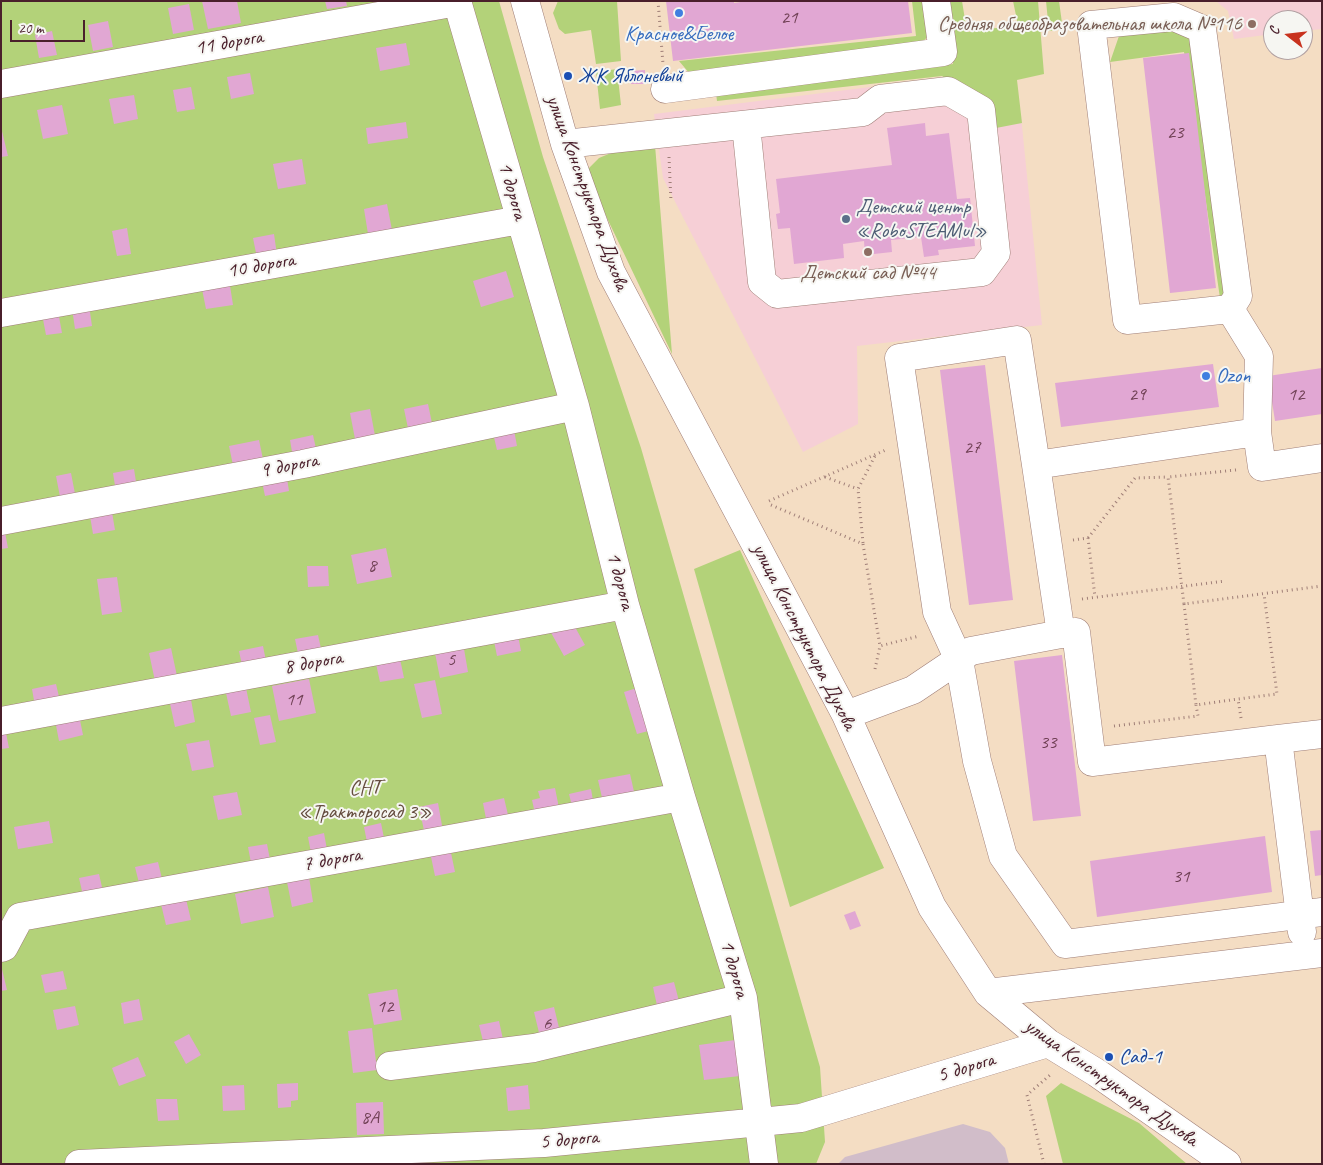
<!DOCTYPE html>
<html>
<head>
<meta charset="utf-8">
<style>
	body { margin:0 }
	#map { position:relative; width:1323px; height:1165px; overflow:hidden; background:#f4ddc3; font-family:Caveat,sans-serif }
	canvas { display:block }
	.frame { position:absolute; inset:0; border:2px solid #4a1f2b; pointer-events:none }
	.north { position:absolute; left:1263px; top:10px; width:50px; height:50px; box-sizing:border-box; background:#f6f6f2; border:1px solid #b1a0a2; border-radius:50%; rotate:286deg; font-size:14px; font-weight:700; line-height:20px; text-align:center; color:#4a1f2b }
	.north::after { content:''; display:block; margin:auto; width:18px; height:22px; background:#c8321e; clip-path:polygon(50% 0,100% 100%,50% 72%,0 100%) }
	.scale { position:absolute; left:10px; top:20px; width:75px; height:22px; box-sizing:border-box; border:2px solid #4a1f2b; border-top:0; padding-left:6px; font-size:15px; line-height:18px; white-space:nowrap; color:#4a1f2b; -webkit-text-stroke:4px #f6f6f2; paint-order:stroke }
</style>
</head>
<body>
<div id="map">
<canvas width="1323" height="1165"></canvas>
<div class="frame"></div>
<div class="north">С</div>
<div class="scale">20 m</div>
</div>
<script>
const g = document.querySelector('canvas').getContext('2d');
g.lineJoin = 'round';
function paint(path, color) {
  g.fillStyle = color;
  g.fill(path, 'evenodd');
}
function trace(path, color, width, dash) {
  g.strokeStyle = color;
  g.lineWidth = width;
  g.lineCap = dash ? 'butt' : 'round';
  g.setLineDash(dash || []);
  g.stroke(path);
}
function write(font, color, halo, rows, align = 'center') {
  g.font = font + ' Caveat,sans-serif';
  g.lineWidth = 4;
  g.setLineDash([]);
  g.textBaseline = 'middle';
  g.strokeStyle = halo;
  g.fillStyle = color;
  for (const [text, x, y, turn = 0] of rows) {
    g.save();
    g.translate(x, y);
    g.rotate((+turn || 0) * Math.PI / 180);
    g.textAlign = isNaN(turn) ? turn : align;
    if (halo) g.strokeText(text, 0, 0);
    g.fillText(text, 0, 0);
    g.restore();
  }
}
paint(new Path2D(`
	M1216,1H1322V29L1303,31V20H1273V34L1234,39L1228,11Z
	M983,73L1021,116L1042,325L857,346L858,424L803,452L663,178L654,114Z`), '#f6cfd6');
paint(new Path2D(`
	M963,1124L990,1132L1005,1148L1009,1164H838L845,1157Z`), '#d1bdc9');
paint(new Path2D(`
	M1,1H499L543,157L641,448L820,1067L825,1142L816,1164H1Z
	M558,1H617L621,61L596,64L591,30L565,34L559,29L553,13Z
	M912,1H925L929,35L918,47L690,74L679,61L916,36Z
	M947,1H962L967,32L1018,25L1013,1H1038L1044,74L1017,80L1022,123L996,128L991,109L942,76L717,101L716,93L953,64Z
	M1046,1H1059L1062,23L1072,22L1073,28L1049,31Z
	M1176,26L1195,31L1228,297L1220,298L1184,52L1110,62L1119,36Z
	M617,69L621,105L600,109L596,72Z
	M655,145L672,354L585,172L599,158L611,153Z
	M740,550L884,868L790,907L694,569Z
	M1061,1083L1139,1123L1187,1164H1063L1046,1096Z`), '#b3d279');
paint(new Path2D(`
	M202,1H237L241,23L208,29Z
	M325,1H346L347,6L327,9Z
	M666,1H734V3L747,1H908L912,33L673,61Z
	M189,4L194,30L173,34L168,8Z
	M108,21L113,47L93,51L88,25Z
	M52,31L57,55L39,58L35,35Z
	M406,43L410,65L380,71L376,48Z
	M1189,53L1216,288L1170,293L1143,58Z
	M645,70V84H631V71Z
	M250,73L254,94L231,99L227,77Z
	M191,87L195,109L177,112L173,90Z
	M134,95L138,119L114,124L109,99Z
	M62,105L68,134L43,139L37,110Z
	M406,122L408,138L368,144L366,128Z
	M925,123L926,136L949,133L957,199L970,198L975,246L938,250L939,255L924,257L921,237L891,240L892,252L865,255L864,241L843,244L844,258L794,264L790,228L778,229L776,214L780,213L776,179L892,165L887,128Z
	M1,127L8,156L1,157Z
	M302,159L306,184L278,189L273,164Z
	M387,204L392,230L368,234L364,209Z
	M127,228L131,254L117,256L112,231Z
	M274,234L277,255L257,258L253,238Z
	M506,271L514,297L481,307L473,281Z
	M229,279L233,305L206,309L201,284Z
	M89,305L92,326L75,329L72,308Z
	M58,311L62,333L46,335L42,314Z
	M1213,364L1219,407L1061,427L1055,383Z
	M985,365L1013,600L969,605L940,370Z
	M1322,368V414L1275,421L1268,376Z
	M428,404L433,428L409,433L404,409Z
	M370,409L376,441L356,444L350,413Z
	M514,430L517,446L497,450L493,433Z
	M313,435L317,453L293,458L290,440Z
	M259,440L264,464L234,470L229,446Z
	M134,469L137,488L116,492L113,473Z
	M286,472L289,491L265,496L261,477Z
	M71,473L76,499L61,502L56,476Z
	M111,506L115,530L93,534L89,510Z
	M4,527L8,548L1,549V528Z
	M386,548L392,577L357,584L351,555Z
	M307,566H328L329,586L308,587Z
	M117,577L122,612L102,615L97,579Z
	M570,618L585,645L564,656L549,629Z
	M517,630L521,651L497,656L493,636Z
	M318,635L322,653L299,658L295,639Z
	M463,643L468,672L440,678L434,648Z
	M263,646L267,666L243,670L239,651Z
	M171,648L177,676L155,681L149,653Z
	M399,654L404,678L380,682L375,659Z
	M1062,655L1081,816L1033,821L1014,661Z
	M309,679L316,713L279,721L272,686Z
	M435,680L442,714L422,718L414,684Z
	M56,684L60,701L35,706L32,689Z
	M640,687L652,730L637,734L624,692Z
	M246,688L251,712L231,716L226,693Z
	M190,694L195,722L175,727L169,699Z
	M79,715L83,735L59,741L55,720Z
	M270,715L276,742L260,745L254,718Z
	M5,728L9,748L1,749V729Z
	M209,740L214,767L192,771L186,744Z
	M630,774L635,796L603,802L598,780Z
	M555,788L560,813L536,818L532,800L540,798L538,791Z
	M591,789L594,806L573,810L569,794Z
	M237,792L242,815L218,820L213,796Z
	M504,798L509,819L487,824L483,803Z
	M438,803L443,831L425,835L419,807Z
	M49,821L53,843L18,849L14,827Z
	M381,823L385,843L368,847L364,827Z
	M1322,830V875L1315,876L1310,831Z
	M324,833L328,855L312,858L308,837Z
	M1265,836L1272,892L1097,917L1090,861Z
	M267,844L271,865L252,868L248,847Z
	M450,848L455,872L435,876L430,852Z
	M158,862L163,883L140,887L135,867Z
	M99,874L104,896L84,900L79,878Z
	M309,877L313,902L292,907L287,882Z
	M268,887L274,917L241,924L235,894Z
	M186,899L191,920L166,925L161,904Z
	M855,911L861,926L850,930L844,915Z
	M1,965L7,990L1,991Z
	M63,971L67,989L45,993L41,975Z
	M674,982L680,1005L658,1010L653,987Z
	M397,989L402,1020L374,1025L368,994Z
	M139,999L143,1020L124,1024L121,1003Z
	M75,1006L79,1025L57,1030L53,1010Z
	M554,1007L561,1036L541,1041L534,1012Z
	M499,1021L504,1044L485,1049L479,1025Z
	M372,1028L377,1070L353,1073L348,1031Z
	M189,1034L201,1055L186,1064L174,1042Z
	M735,1040L740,1076L704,1080L699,1045Z
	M138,1057L146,1076L119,1086L112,1068Z
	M298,1083V1100L291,1101V1107L278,1108L277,1084Z
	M244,1085L245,1110L223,1111L222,1086Z
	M528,1085L530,1109L508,1111L506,1088Z
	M156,1099H177L179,1120L158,1121Z
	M383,1102L384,1134L357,1135L356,1103Z`), '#e1a7d3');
const minor = new Path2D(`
	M457,1L575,406L625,605L681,797L743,998L764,1164
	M525,1L565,144L611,272L846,715L932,907L988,993L1048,1043L1097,1073L1227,1164
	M1174,17L1202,29L1238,296L1230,309L1127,320L1091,25Z
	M1,84L457,2
	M665,89L943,52L936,1
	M565,144L863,112L880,99L948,91L981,110L996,253L982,272L777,294L762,282L746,125
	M1,313L520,220
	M1257,432L1262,467L1322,458
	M1036,465L1017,340L899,358L937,612L959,660L977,761L1003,856L1065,944L1322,912
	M1,521L303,464L575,406
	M1061,634L1076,632L1092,762L1278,739
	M846,715L913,690L971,651L1061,634L1036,465L1257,432L1259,356L1230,309
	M1,721L625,605
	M1302,932L1278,739L1322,734
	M1,948L4,947L20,917L681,797
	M988,993L1322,953
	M390,1066L534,1048L743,998
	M79,1164L544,1143L801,1118L1048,1043`);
trace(minor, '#9f7e77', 29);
trace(new Path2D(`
	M658,1L663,64
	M669,157L671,202
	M1236,470L1168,477L1184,604L1322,586
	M825,477L858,489
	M769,501L888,449
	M771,505L863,544L880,646
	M1088,538L1135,478L1168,477
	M1073,540L1088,538L1095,597
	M863,543L858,489L876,454
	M1082,599L1225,581
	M1184,604L1196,705L1238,699
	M875,669L880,646L919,636
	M1241,718L1238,699L1277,694L1264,594
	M1114,726L1198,716L1196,705
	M1044,1164L1027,1095L1050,1075`), '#9f7e77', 3, [1, 4]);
trace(minor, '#fff', 28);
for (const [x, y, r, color] of [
	[679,13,5,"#3f7fe0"],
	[1252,24,5,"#8d6e63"],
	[568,76,5,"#1a4fb4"],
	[846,219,5,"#5c6f8a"],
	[868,252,5,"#8d6e63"],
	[1206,376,5,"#3f7fe0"],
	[1109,1057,5,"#1a4fb4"]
]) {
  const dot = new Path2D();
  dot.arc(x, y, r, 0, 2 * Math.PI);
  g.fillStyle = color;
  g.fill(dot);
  trace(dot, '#f6f6f2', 2);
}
write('19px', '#704155', null, [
	["21",789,18],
	["23",1175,133],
	["29",1137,395],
	["12",1296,395],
	["27",972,448],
	["8",372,566],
	["5",451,660],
	["11",294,700],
	["33",1048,743],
	["31",1181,877],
	["12",385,1007],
	["6",547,1024],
	["8А",370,1118]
]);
write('21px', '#785e54', '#f6f6f2', [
	["Средняя общеобразовательная школа №116",1242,24],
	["Детский сад №44",868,273,"center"]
], 'right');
write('21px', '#366cbe', '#f6f6f2', [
	["Красное&Белое",679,34],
	["Ozon",1216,376,"left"]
]);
write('21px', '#4a1f2b', '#f6f6f2', [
	["11 дорога",229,43,-10],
	["1 дорога",512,191,74],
	["улица Конструктора Духова",587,193,70],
	["10 дорога",261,266,-10],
	["9 дорога",289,466,-11],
	["1 дорога",620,581,75],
	["улица Конструктора Духова",804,637,63],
	["8 дорога",313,663,-10],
	["7 дорога",332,860,-10],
	["1 дорога",734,969,74],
	["5 дорога",966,1068,-17],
	["улица Конструктора Духова",1111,1083,35],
	["5 дорога",569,1140,-5]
]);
write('21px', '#164399', '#f6f6f2', [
	["ЖК Яблоневый",578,76],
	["Сад-1",1119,1057]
], 'left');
write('21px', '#4e5e75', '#f6f6f2', [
	["Детский центр",856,207],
	["«RoboSTEAMul»",856,231]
], 'left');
write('21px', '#644c3e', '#f6f6f2', [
	["СНТ",365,788],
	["«Тракторосад 3»",365,812]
]);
</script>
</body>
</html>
